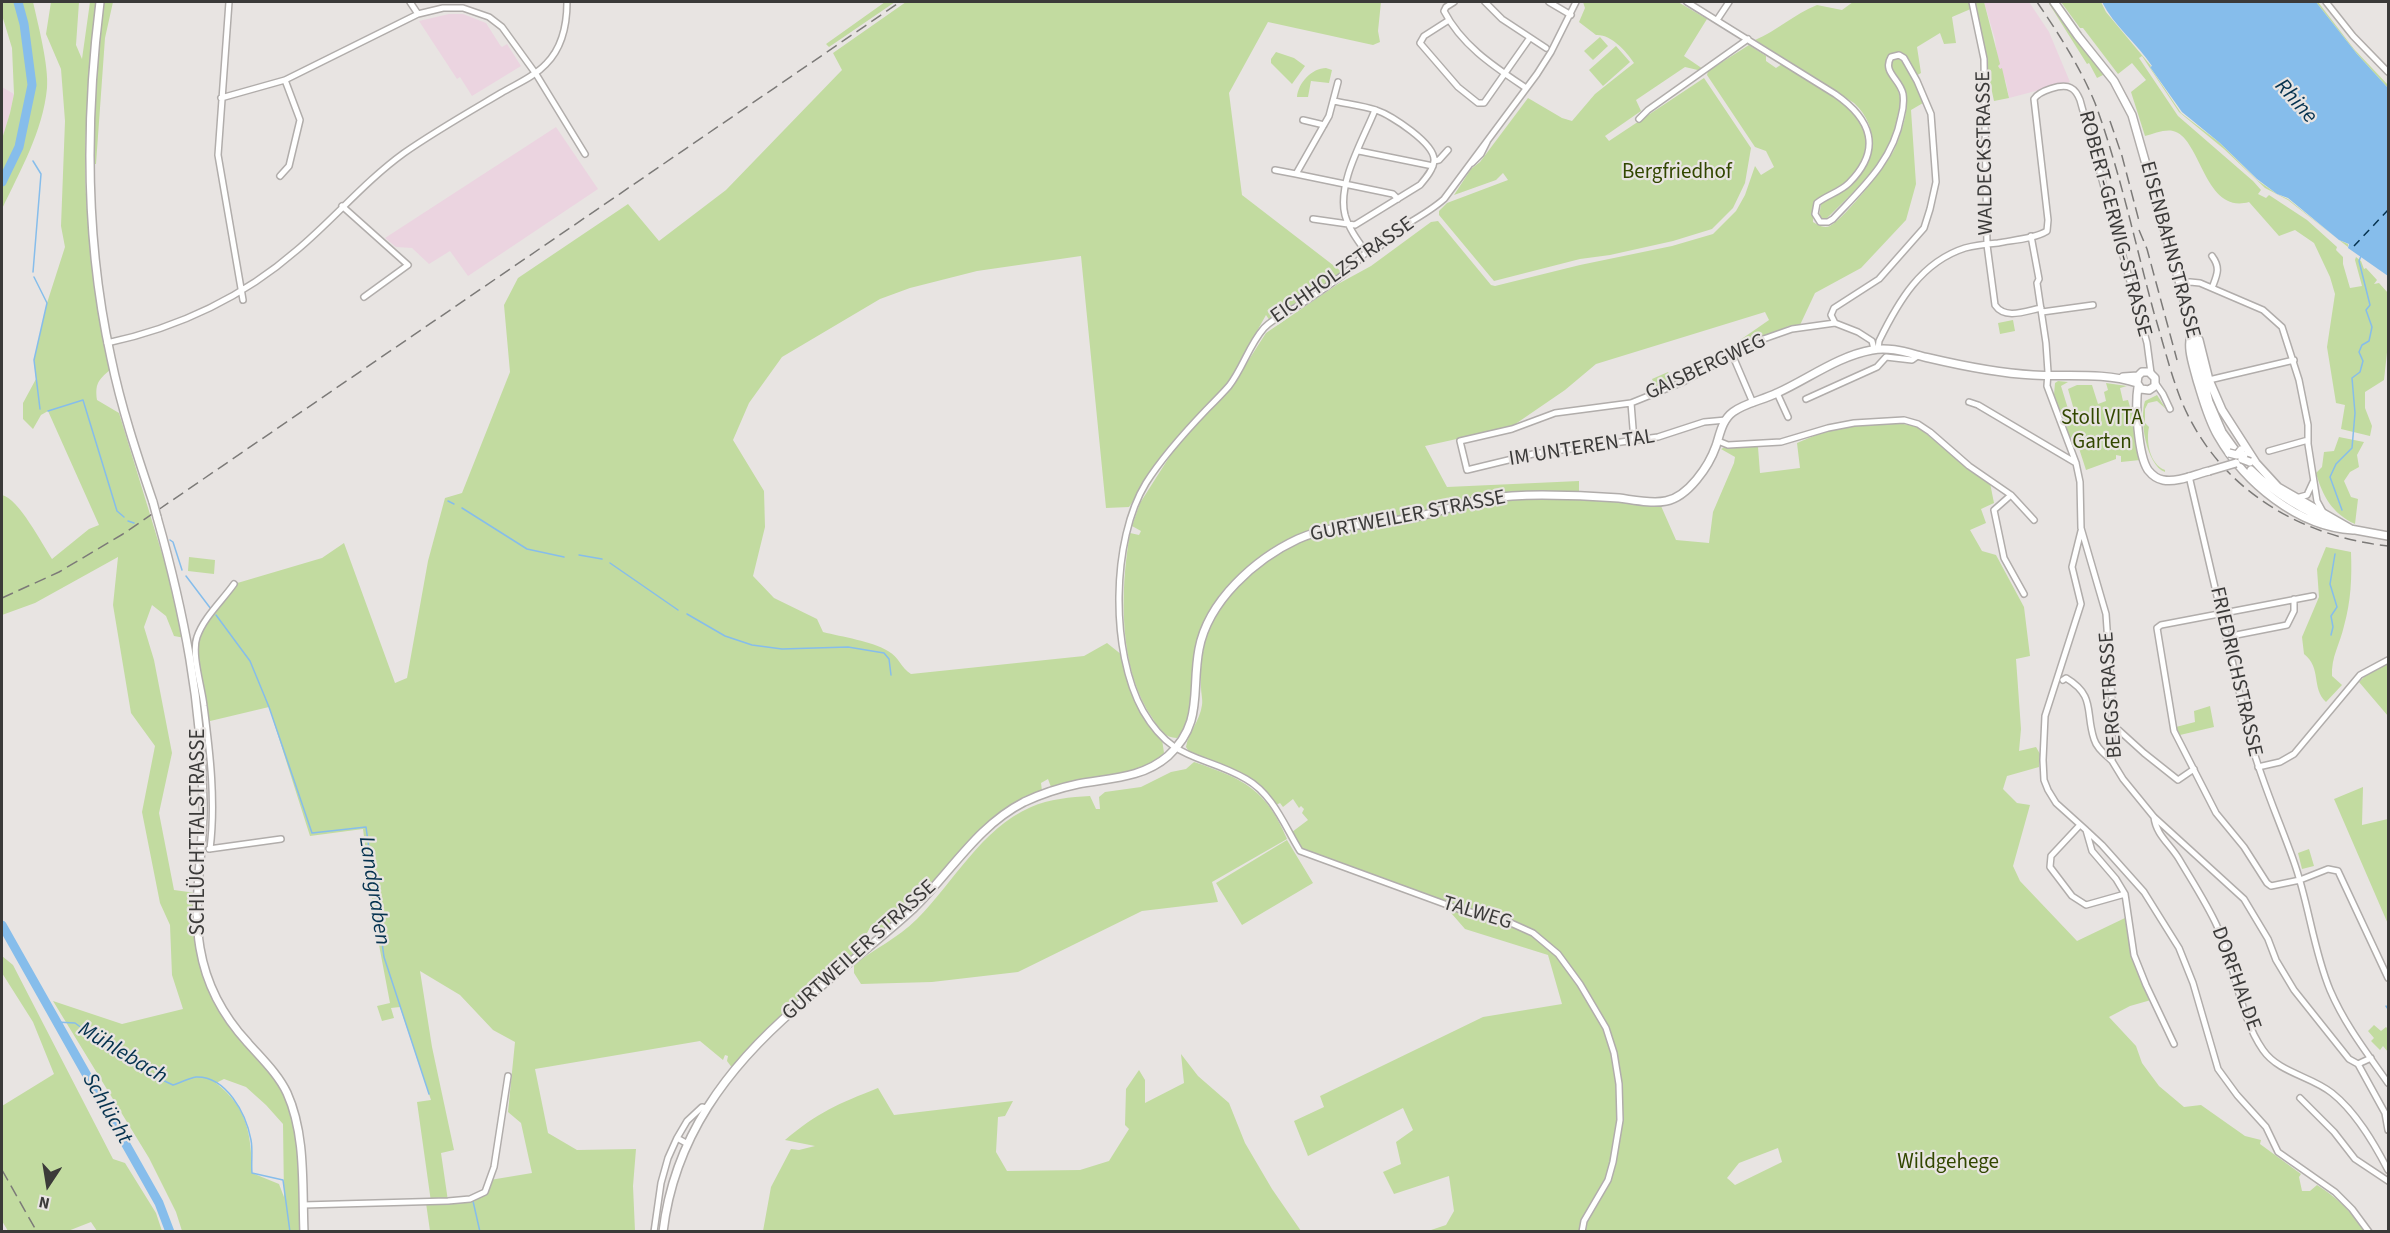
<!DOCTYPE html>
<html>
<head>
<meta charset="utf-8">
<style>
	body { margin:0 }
	#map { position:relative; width:2390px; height:1233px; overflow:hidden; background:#e8e4e2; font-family:"Source Sans 3",sans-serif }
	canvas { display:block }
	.frame { position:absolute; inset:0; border:3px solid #3b3a39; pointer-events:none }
	.north { position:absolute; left:18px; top:1155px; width:60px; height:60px; -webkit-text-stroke:4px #e8e4e2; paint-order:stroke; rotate:192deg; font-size:16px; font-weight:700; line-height:24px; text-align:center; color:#3b3a39 }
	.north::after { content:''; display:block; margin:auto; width:21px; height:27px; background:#3b3a39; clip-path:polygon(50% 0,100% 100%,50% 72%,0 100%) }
</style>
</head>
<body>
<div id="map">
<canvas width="2390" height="1233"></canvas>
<div class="frame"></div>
<div class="north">N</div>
</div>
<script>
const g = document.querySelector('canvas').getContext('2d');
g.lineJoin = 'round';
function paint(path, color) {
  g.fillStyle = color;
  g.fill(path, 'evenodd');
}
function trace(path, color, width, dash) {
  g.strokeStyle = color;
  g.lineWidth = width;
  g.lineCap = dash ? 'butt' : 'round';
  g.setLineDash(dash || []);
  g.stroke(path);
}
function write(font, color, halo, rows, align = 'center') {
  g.font = font + ' "Source Sans 3",sans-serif';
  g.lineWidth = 4.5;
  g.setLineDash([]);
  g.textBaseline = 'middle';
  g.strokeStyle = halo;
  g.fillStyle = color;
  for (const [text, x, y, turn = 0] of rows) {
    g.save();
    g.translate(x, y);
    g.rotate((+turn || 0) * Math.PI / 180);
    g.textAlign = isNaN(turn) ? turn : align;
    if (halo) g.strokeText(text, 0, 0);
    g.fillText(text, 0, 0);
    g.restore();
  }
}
paint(new Path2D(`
	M1984,2H2029L2049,32L2070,82L2009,98L2006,82L1998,66L1995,39Z
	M449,14H463L486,23L500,45L502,47L507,44L521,66L472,96L460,77L457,79L419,21Z
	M2,87L14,94L10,113L2,139Z
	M556,127L598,189L468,276L450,251L429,264L412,248L396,247L385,238Z`), '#ebd4e0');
paint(new Path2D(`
	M2,2H33C38,24 49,66 47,88C43,131 20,171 2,209V139L10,113L14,94L12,48L2,15Z
	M51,2H79L76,45L82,59L90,2H97C92,56 85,111 85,166C86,235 97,302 110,370C98,380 95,384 97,400L119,413L171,583L185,638L174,636L166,616L152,605L144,627L154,660L172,753L159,813L174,890L196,893L195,918L213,999L226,1021L275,1078L283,1092L298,1127L304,1231H182L176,1212L149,1158L53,1001L122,1024L183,1009L172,975L170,925L160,903L142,812L155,746L131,713L113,605L118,557L35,603L2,615V495C19,499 42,544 52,559L89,529L99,525L48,411L41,415L33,429L23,419V403L36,379L34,360L47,303L65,247L61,226L65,121L61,69L46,34ZM224,1079L246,1087L266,1105L283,1124L284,1197L279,1184L252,1173C251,1134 248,1108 216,1083Z
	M104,2H113L105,38L96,164H91L92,107Z
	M885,2H895L829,47L826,44Z
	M906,2H1381L1378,31L1380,42L1373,45L1268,22L1229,93L1242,195L1342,272L1300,302L1270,321L1266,315L1227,385L1174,441L1129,507L1106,508L1081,256L977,271L910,288L880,299L782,357L749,403L733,440L764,491L765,527L753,576L774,598L817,619L823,632C842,637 872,641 888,651C899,657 901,668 911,674L1084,656L1107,643L1122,655L1133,695L1140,712L1153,731L1162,739L1164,753C1145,774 1080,781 1051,787L1048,779L1041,783L1042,791L1001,812L980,829L907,912L879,935L878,928L871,926L867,933L871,942L791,1005L733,1069L727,1061L728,1056L725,1055L723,1060L700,1041L535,1069L548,1133L577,1150L636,1149L633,1186L635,1231H430L426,1203L431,1202L417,1102L431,1100L400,1007L391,1008L394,1018L382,1021L377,1006L390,1003L376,929L363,829L310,836L269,707L206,722L195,649L203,626L234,584L322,558L344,543L395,683L407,678L428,561L445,498L462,493L510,372L504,305L518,278L628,204L659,241L726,190L842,70L833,53ZM420,971L460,995L493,1030L515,1042L508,1112L521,1123L532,1173L490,1180C481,1200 469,1199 448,1201L441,1153L454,1150L432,1047Z
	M1583,2H1678L1707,19L1684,56L1703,69L1702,71L1685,67L1636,100L1641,111L1605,136L1609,141L1704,78L1751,148L1745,183L1733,208L1712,229L1673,241L1610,255L1580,259L1494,281L1439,215V211L1447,203L1508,180L1503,173L1496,180L1454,195L1471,169L1480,162L1528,98L1562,118L1572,121L1595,94L1634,63C1626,51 1611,34 1596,35L1579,22L1585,8Z
	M1853,2H1984L2000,64L1998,66L2000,69L2002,68L2009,98L1994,101L1991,87H1985L1984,59L1973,8L1952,17L1956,43L1944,44L1940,33L1917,47L1921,73L1916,76L1903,53L1897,52L1889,55L1886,66L1897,86L1901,102L1890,147L1874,172L1826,219L1819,217L1821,204C1830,198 1841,194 1850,186C1876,162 1881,128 1854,103L1755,40C1777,31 1794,14 1817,5L1842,10Z
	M2048,2H2050L2070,32L2105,74L2097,78L2089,63L2087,64Z
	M2061,2H2101L2106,12L2151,66L2150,67L2181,113L2220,143L2257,180L2277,194L2288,199L2339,240L2348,244V247L2288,200L2265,188L2224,149L2179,112L2142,56L2139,58L2178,116L2253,181L2261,190L2258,194L2266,198L2269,195L2307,220L2337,247L2336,250L2343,257V264L2350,288L2362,286L2355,260L2356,257L2361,261L2364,269L2366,268L2377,280L2374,284L2379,283L2388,293V343L2384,380L2365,392V408L2372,426L2370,436L2341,429L2345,405L2336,403L2327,347L2335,294L2330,277L2314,243L2295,230L2279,236L2249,202C2204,215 2201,137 2173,131C2165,129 2153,134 2145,136L2131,92L2146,80L2132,63L2118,74L2083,28H2080Z
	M2316,2H2318L2354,49L2388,85V88L2357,54Z
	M1600,37L1608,46L1593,60L1584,51Z
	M1749,45L1766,56V61L1776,68L1782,64C1820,89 1900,121 1852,176C1840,189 1822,192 1813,207V222C1818,225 1824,229 1830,226C1845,218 1888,164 1895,148C1901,134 1906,118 1907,103C1907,87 1894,79 1891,65L1894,58H1897C1913,66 1917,88 1923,103L1911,110L1916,184L1906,220L1861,268L1815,293L1800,325L1789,326L1731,352L1730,347L1769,320L1765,312L1596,364L1565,390L1511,427L1425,446L1447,487L1579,481V492H1529L1408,517L1317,530L1253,565L1203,628L1190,720L1184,732L1177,738C1165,738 1159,729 1153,719C1118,669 1120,591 1130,533L1139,535L1141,531L1132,526L1140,503L1177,445L1230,389L1266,333L1338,284L1371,266L1431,222L1438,221L1491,285L1495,286L1580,265L1672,246L1713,234L1736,211L1745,195L1755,166L1761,175L1774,167L1766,151L1755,147L1707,75L1708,71Z
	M1616,46L1630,62L1603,86L1589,70Z
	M1276,52L1294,58L1305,66L1292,84L1271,63V59Z
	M1326,68L1332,70L1329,83L1311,81L1308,97H1297C1298,83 1312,68 1326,68Z
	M2013,320L2015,331L2000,334L1998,323Z
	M1668,372L1672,381L1656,388L1652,379Z
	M2058,381L2068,382L2061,386L2069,412L2074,410L2068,389L2077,385H2092L2098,404L2106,401L2104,392L2108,390L2106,383L2127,386L2120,388L2123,401L2128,400L2130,407L2133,406L2140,460L2121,462V456L2116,455V459L2086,470L2075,436L2070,438L2054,395L2055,383Z
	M2157,395L2166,409L2157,401L2148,403L2145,409V423L2149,427C2146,440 2149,464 2165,470V472C2146,465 2139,418 2145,401Z
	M1889,421L1918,427L1976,475L1990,483L1994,503L1981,509L1986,523L1970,530L1982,551L1996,555L2024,607L2030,656L2016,659L2021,729L2019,751L2036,747L2040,754L2039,767L2007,776L2003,789L2017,803L2030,805L2013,866L2020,881L2077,941L2125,918C2129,948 2138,973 2151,1000L2130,1006L2109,1017L2136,1046L2142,1063L2159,1086L2184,1107L2201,1105L2245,1136L2261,1140L2260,1144L2301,1174L2299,1177L2302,1191H2310L2317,1185C2338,1198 2351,1212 2365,1231H1428L1446,1225L1454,1211L1449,1176L1394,1194L1383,1172L1401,1164L1396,1142L1413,1130L1403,1108L1308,1156L1294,1121L1324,1107L1320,1096L1483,1017L1562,1004L1548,955L1465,929L1445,906L1302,849L1292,832L1308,820L1302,813L1304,809L1301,806L1299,808L1293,799L1283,807L1280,803L1276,805L1249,777L1190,753L1186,747C1188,733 1200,721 1202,705C1203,700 1201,693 1201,687C1200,674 1201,660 1204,647C1217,583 1287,538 1347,529C1368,526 1389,526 1410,522C1444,516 1477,503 1512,499C1561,494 1612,501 1661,506L1676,540L1709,543L1713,512L1734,463L1735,457L1721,449L1727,446L1758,447L1760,473L1800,468L1797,443L1828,430ZM1778,1148L1782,1162L1735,1185L1727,1178L1739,1163Z
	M2339,437L2364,442L2357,455L2359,467L2350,472L2344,481L2351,497L2358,499L2355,524C2332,513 2323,497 2316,473L2322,467L2324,452L2334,451Z
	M2326,547L2351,552C2352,578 2351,601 2344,626C2340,644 2331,657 2332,676L2342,685L2326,702C2311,688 2322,668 2304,654L2302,637L2319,597L2317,569Z
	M189,557L215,560L214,574L188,571Z
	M2388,664V716L2359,682L2367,674Z
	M2210,706L2214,727L2180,735L2176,727L2195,722L2194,711Z
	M1194,762C1244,779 1266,789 1287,839L1212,882L1218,902L1142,911L1018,972L932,982L861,984L854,973V965C875,948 897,939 917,919C954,882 981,829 1031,807C1049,799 1071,797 1090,796L1096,809H1100L1099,797L1105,792L1141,787L1171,772L1186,769Z
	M2363,787L2362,825L2388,819V924L2334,799Z
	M1287,840L1313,883L1242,925L1216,883Z
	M2309,849L2314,866L2302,869L2298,853Z
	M2,956L13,965L113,1159L125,1163L156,1213L162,1231H97L91,1222L68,1231H8L2,1221V1106L54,1074L33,1022L2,973Z
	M2374,1025L2381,1031L2386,1027L2388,1029V1052L2383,1046L2380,1050L2371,1041L2374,1038L2368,1031Z
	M1181,1054L1198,1076L1229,1103L1245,1143L1272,1189L1301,1231H763L771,1187L791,1149L799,1150L815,1146L785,1140C818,1112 838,1104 878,1088L894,1115L1013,1101L1005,1116L998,1117L996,1152L1007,1171L1080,1170L1109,1161L1129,1129L1125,1125L1126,1089L1139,1070L1145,1080V1103L1184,1083Z`), '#c2dba0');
paint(new Path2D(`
	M2102,2H2316L2357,54L2388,88V276L2348,248L2349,244L2339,240L2288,198L2277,194L2257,179L2220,143L2182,112L2150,67L2152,66C2137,43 2114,26 2102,2Z`), '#86bdeb');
trace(new Path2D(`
	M33,272L41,174L33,161
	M34,277L47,303L34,360L40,409
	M48,411L83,400L117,511L124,517
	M448,501L454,504
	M462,508L527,549L564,557
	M2342,510L2330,477L2336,464L2352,448L2355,413L2352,378L2360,372L2363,361L2359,352L2362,345L2369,341L2372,327L2366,310L2370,305L2359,261L2361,256
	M128,521L134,523
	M170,540L173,542L182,570
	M579,555L602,559
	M610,563L678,610
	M186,576L211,609
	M687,614L725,636L752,645L782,649L848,647L884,653L889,659L891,675
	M216,615L250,661L269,707L312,833L366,827L384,957L429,1094
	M2331,635L2333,627L2331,616L2337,607L2330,584L2335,554
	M2386,1006L2388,1009
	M56,1022L75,1023L135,1067L173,1085C180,1083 189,1078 196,1077C226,1076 246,1113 251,1140C253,1150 251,1162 252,1173L283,1180L290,1232
	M473,1201L480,1232`), '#86bdeb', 1.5);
trace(new Path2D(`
	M2,182L19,147L32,85L24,24L18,2
	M2,925L159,1203L170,1232`), '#86bdeb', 9);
trace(new Path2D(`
	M2354,246L2388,210`), '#05324f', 1.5, [8, 6]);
const minor = new Path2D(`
	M229,2L218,155L243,300
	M410,2L418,14
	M1454,2L1446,7L1444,11C1462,46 1495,67 1526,88
	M1485,2L1502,19L1546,48
	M1549,2L1571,15
	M1576,2L1551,52L1537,74L1444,199C1424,217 1398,227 1376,244C1366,251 1359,260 1350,269C1336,281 1321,291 1306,301C1293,310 1274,317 1264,328C1249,345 1243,368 1229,386C1222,394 1214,402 1207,409C1185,432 1163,456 1146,483C1111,540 1110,652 1143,711C1173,763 1203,754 1246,779C1273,794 1285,827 1300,851L1461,910L1502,919L1533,933L1558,954L1580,984L1606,1028L1614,1053L1619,1084L1620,1120L1613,1162L1608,1180L1584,1221L1582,1232
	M1687,2L1835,94C1871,119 1883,149 1849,183C1840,192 1827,195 1817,203L1815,214L1820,222H1828L1833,219C1862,188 1893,161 1901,117C1903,110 1904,101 1903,94C1900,79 1882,72 1891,57L1899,55L1904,58L1917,81L1931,114L1936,182L1930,209L1924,228L1879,279L1834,308L1831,315L1835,323
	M1972,2L1984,59L1987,245L1995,305C2005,320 2026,311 2041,308
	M2326,2L2353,36L2388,72
	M1449,20L1424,36L1420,43L1458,87L1478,103H1484L1529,39
	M1717,20L1729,2
	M1338,82L1329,116L1296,174L1393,194L1398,199
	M221,98L285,80L418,14L443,8H463L489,17L502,27L536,74L585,154
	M1639,119L1648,110L1748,39
	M1303,120L1324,125
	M1359,151L1433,166
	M1434,161L1439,160L1448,150
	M1472,163L1481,154L1487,142
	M1275,170L1296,174
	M280,176L289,166L300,120L285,80
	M342,206L408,265L364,297
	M1313,219L1355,225L1420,185C1426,178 1433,170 1434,161C1436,144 1391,115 1376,110C1363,106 1348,104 1334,101
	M2031,236L2039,279L2037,283L2046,343L2048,372L2047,386L2076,463L2080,482L2081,528L2106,614L2112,701V761L2123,779L2154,817L2244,899L2268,939L2276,960L2294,990L2349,1059L2358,1064L2371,1058
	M1366,252C1358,241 1349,229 1345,215C1337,183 1363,140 1375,110
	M1368,252C1377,251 1383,245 1388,237
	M2180,284L2190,282L2200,283L2263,310L2282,327L2299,380L2308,425V444L2317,501L2323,512
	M2212,288C2217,275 2221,268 2212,256
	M2042,312L2093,305
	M107,343C177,328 242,298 297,250C334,219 364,182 404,153C434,132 469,112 501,93C516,84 534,77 546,64C563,47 567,24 567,2
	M1878,349L1879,341C1898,302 1921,262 1965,248C1976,245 1987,244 1998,243C2013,240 2034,239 2047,231L2048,220L2034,99C2039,91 2062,83 2071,88C2075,90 2078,95 2080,100L2147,343L2151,373
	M1732,354L1753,403
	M2209,380L2294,360
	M2156,384L2163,394L2170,409
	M1777,393L1788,417
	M1806,399L1877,367L1886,357L1912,360L1919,355
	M1969,402L1978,405L2076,463
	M1631,403L1634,441
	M1726,420L1704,422L1658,437L1533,454L1467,470L1460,441L1512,429L1555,413L1631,403L1683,382L1755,342L1792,329L1835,323L1858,332L1872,341L1874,349
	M1718,441L1728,445L1781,442L1828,428L1854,423L1904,420L1918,424L1930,432L1969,466L2011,495L2034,520
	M2269,451L2308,440
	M2189,476L2251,742C2262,783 2280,822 2294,862C2309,904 2313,949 2330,990C2345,1025 2367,1053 2388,1083
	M2011,495L1994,510L2004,558L2024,594
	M2296,498L2307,495L2313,482
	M2081,531L2072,567L2081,604L2045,716L2043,760L2044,780L2048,790L2056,803L2086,830L2092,851L2116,879L2125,894L2134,955L2146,985L2174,1044
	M2313,596L2161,625L2157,628L2174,731L2216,813L2244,847L2267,883L2271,886L2300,880L2328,869L2338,871L2388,978
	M2226,637L2287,625L2294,611V599
	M2063,680L2066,678C2096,696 2085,712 2094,739C2097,749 2105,754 2112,761
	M2112,724L2144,753L2178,780L2194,769
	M2258,767L2280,762L2294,754L2360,675L2388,660
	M2154,817C2156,835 2170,844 2179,859C2192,881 2207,904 2217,926C2236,965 2238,1014 2263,1050C2279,1073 2311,1076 2332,1093C2356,1112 2374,1143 2388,1170
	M2079,826L2051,856L2050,867L2072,896L2086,905L2125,894
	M2087,831L2102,845L2144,892L2179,948L2193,983L2218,1069L2237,1095L2266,1127L2278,1152L2335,1192L2352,1209L2369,1232
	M209,849L281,839
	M210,849C216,802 210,752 204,706C202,687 191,654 197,637C204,617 222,601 234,584
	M2358,1064L2385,1113L2388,1130
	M2300,1098L2334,1132L2355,1159L2388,1181
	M686,1143L677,1138L687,1121L702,1107L706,1108
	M303,1205L448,1201L470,1199L485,1192L494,1167L508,1076
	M654,1232L661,1183L668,1158L677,1138`);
const major = new Path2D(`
	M100,2C85,121 85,240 111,358C121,407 137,455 153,502
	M2054,2L2078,36L2114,81L2132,115L2182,291L2209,402L2222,432L2235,450
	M2192,331C2186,347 2193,364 2197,380C2203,399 2208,419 2218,436C2245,483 2298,527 2353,530
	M2195,334L2199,340L2209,380L2222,410L2256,463L2278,487L2351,529
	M2123,377L2138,376L2142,372H2149L2155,378V386L2149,390L2141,389L2137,383L2138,376
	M2138,387C2135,405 2138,455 2148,470C2152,475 2157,479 2163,480C2177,483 2196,474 2209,471
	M2251,470C2277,496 2305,512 2339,525
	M157,517C184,612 202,704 203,803C204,849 192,902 200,948C206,984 223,1016 248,1043C262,1059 278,1074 287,1093C306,1135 302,1186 304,1232
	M2350,529L2388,536
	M663,1232C674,1138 727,1067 797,1007C835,973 876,943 914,908C951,872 977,826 1024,802C1041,794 1059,788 1078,784C1110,778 1143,778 1168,756C1204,723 1191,691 1199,649C1208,601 1255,559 1298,539C1334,523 1373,526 1411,518C1436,513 1460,504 1485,499C1504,496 1523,495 1542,495C1568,495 1593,496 1619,498C1634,500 1651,504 1666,501C1688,497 1709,466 1716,446C1720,434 1722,420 1733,412C1745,403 1763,400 1777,393C1808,379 1838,356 1872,350C1891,346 1911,354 1929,358C1963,366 1997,373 2033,375C2068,377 2103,372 2137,383`);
trace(minor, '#b1adab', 8);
trace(major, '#b1adab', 10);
trace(minor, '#fff', 5);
trace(major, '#fff', 7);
trace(new Path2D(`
	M2037,2C2059,34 2080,67 2095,103C2120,171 2135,243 2154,313C2163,342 2170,372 2181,400C2217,487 2297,536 2388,546
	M2110,121L2122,156L2139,221
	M2139,230L2147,249L2177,360
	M2,598L59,572L123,534L900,2
	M2,1170L37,1232`), '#7c7a78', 1.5, [12, 6]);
const majorBridge = new Path2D(`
	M2229,453L2237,455L2241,450
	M2244,455L2242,459L2250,462
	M2209,471L2236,463
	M153,502L157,517`);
trace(majorBridge, '#b1adab', 10, []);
trace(majorBridge, '#fff', 7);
write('21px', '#3b3a39', '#e8e4e2', [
	["WALDECKSTRASSE",1986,153,-91],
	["ROBERT-GERWIG-STRASSE",2114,224,75],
	["EISENBAHNSTRASSE",2169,250,75],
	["EICHHOLZSTRASSE",1343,271,-35],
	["GAISBERGWEG",1706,368,-25],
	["IM UNTEREN TAL",1582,449,-9],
	["GURTWEILER STRASSE",1408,517,-11],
	["FRIEDRICHSTRASSE",2235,672,77],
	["BERGSTRASSE",2112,695,-94],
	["SCHLÜCHTTALSTRASSE",199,832,-90],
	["TALWEG",1477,914,17],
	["GURTWEILER STRASSE",860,951,-42],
	["DORFHALDE",2235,979,70]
]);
write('21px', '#324700', '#e8e4e2', [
	["Bergfriedhof",1677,173],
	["Stoll VITA",2102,419],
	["Garten",2102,443],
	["Wildgehege",1948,1163]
]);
write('italic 22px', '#05324f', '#e8e4e2', [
	["Rhine",2295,102,48],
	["Landgraben",373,891,81],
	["Mühlebach",122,1054,31],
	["Schlücht",106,1109,60]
]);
</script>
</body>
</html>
